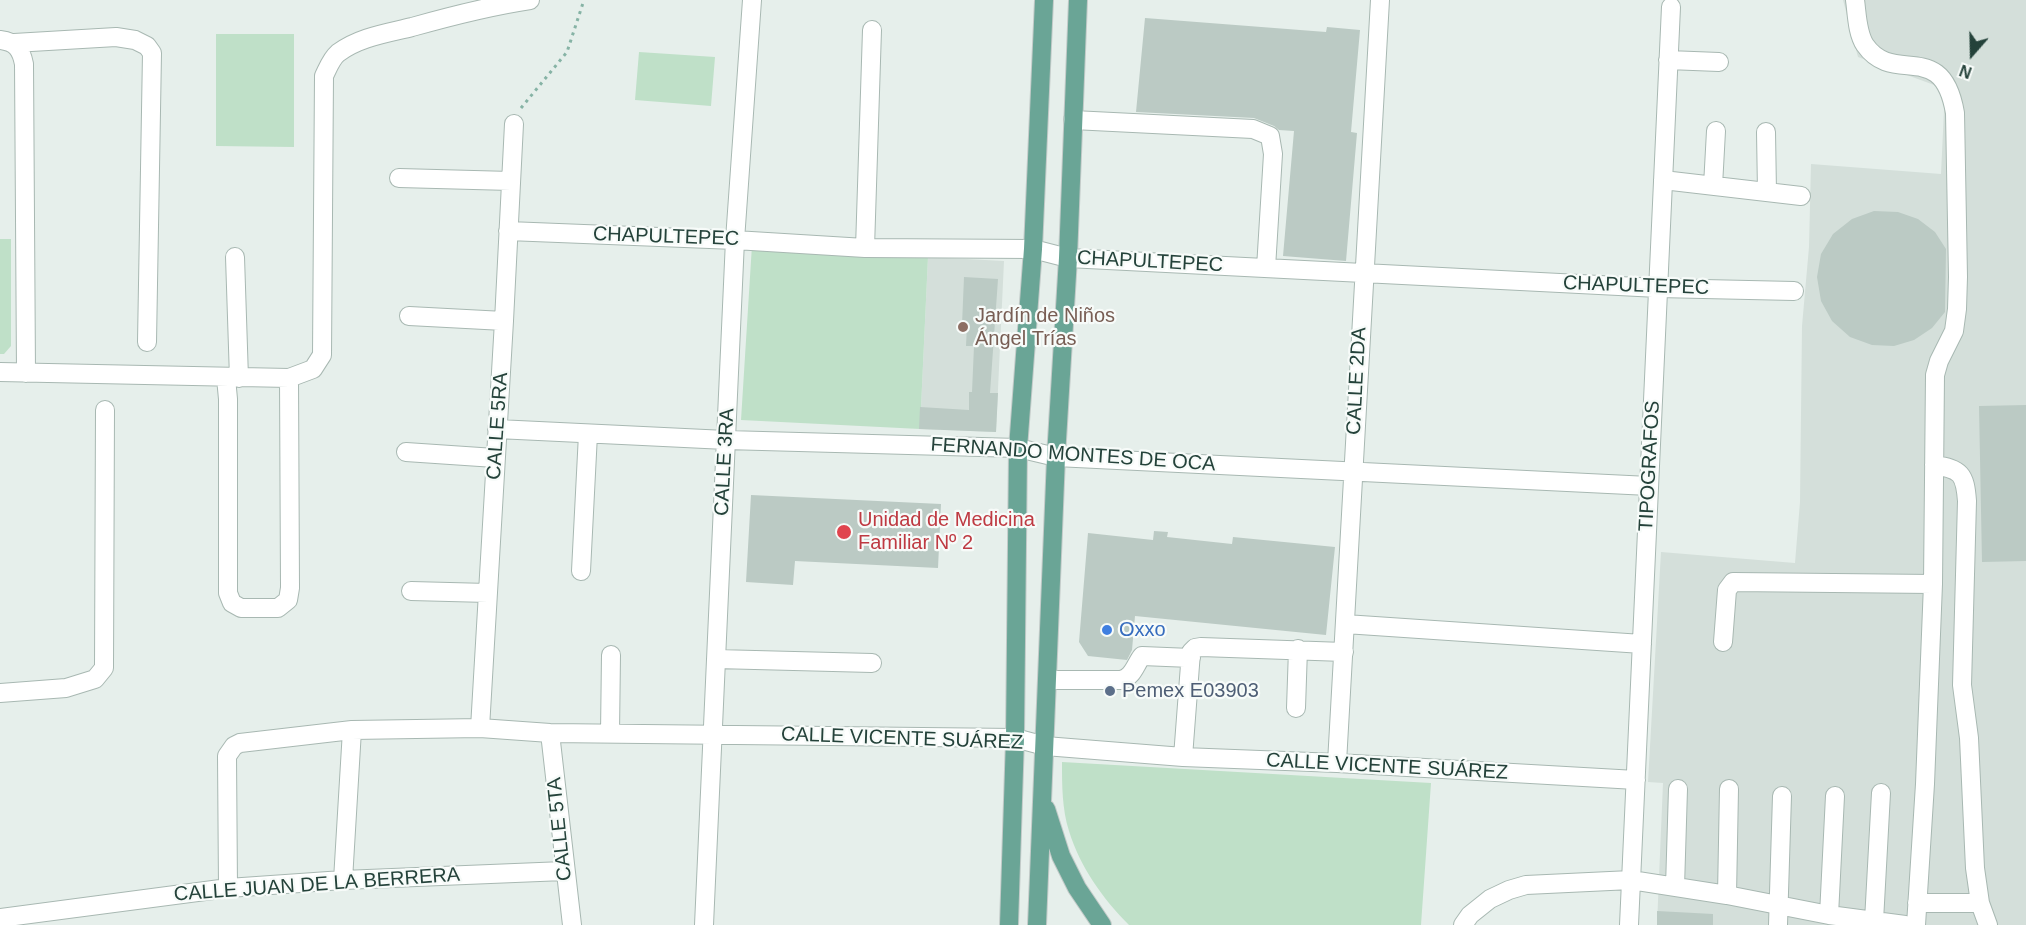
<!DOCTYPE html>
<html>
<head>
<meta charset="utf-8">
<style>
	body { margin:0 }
	#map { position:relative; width:2026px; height:925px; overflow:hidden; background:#e6efeb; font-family:Arial,sans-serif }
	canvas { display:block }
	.north { position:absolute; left:1942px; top:24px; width:60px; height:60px; -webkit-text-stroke:4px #f7fbf9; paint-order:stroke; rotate:200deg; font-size:16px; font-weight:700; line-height:24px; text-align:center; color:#24423a }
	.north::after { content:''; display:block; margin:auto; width:21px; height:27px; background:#24423a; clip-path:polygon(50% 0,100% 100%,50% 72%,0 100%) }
</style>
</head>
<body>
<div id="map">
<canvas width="2026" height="925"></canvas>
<div class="north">N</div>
</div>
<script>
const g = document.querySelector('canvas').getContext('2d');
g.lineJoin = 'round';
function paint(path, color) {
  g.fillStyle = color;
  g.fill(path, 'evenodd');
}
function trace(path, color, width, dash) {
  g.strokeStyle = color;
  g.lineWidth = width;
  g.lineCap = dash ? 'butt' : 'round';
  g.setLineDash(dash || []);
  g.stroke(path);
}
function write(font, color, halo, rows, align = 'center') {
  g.font = font + ' Arial,sans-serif';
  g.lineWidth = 4.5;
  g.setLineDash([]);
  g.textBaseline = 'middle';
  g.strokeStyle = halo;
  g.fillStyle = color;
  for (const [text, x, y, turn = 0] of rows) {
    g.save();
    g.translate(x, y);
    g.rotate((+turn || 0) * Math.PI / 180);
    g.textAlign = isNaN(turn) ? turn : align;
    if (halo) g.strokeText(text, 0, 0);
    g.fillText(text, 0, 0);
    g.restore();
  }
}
paint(new Path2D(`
	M1843,0H2026V925H1657L1663,783L1648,782L1661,552L1795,563L1800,502L1802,326L1809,247L1811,164L1941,174L1945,89L1858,57Z
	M928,257L1004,261L996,432L920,429Z`), '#d4dfda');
paint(new Path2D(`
	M216,34H294V147L216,146Z
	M639,52L715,57L711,106L635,100Z
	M0,239H11V346L4,354H0Z
	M752,245L928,257L920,429L741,420Z
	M1062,762L1431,783L1421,925H1129C1103,899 1080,867 1069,831C1062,809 1062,785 1062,762Z`), '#bfe0c8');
paint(new Path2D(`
	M1145,18L1326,32L1327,27L1360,30L1351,132L1357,133L1346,261L1283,256L1294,131L1279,130L1274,126L1254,118L1136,112Z
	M1874,211L1898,212L1918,219L1935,232L1946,249L1945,312L1932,328L1914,340L1894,346L1872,345L1850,337L1832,321L1821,301L1817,277L1821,254L1833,234L1852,219Z
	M964,277L998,279L990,393H998L996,432L919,429L920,407L969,410V392H972L974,346H966L967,325H962Z
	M2026,405V561L1982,562L1979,406Z
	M751,495L941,504L938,568L795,561L793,585L746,582Z
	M1154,531L1168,532L1167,537L1232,544L1233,537L1335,547L1326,635L1135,616L1132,650L1127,660L1088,656L1079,642L1088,533L1153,540Z
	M1657,911L1713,914V925H1657Z`), '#bbcac4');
const minor = new Path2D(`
	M1855,0C1857,14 1857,33 1865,45C1894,87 1942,37 1955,113L1958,277L1957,309L1954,331L1939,361L1935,375L1933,584L1925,784L1916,925
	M0,40C16,42 21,49 24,64L26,373
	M14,43L116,37L135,40L147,46L152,53L147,342
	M1668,60L1719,62
	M1073,120L1253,129L1270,136L1273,154L1266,268
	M1766,132L1767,192
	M399,178L511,181
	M1663,180L1801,196
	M1713,186L1716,131
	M508,231L735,240L865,248L1033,249L1068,258L1658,288L1794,291
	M865,248L872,30
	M235,257L239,378
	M409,316L504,321
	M0,372L289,378L313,369L322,355L324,76C328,68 331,59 338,53C359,37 388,33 412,27C451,16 490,6 530,0
	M226,378L228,399V593L232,603L241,608H278L288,600L290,588L289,378
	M497,429L726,440L1018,448L1056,457L1649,486
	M406,452L495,458
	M1934,465C1961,469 1965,474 1967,501L1962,685L1969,738L1975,868L1980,903L1988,925
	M581,571L588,434
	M411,591L488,593
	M1345,624L1642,644
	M1723,642L1727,590L1733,582L1933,584
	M716,659L872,663
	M1048,680H1121C1133,677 1135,665 1142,656L1191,658
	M0,693L66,688L95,679L104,668L105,410
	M1296,708L1298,649
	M480,728L504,321L514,124
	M550,733L572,925
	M610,733L611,655
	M1183,757L1191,652L1195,648L1201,647L1344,652
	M1337,763L1380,0
	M343,880L352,730
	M1675,887L1678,789
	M228,888L227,756L234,746L240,743L352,730L480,728L550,733L1015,738L1045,746L1183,757L1337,763L1636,780
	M1727,895L1729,789
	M1917,903H1980
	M1829,915L1835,796
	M0,918L228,888L343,880L564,871
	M1874,921L1881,793
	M704,925L735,240L752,0
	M1463,925L1470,915L1490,899L1509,890L1526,885L1631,880L1727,895L1829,915L1905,925
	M1629,925L1671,7
	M1778,925L1782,796`);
const major = new Path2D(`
	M1046,809L1061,856L1077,888L1102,925
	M1009,925L1015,738L1018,448L1033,249L1044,0
	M1037,925L1056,457L1068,258L1078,0`);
trace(minor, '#a8b8b2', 20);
trace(major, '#c2cac8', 20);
trace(new Path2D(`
	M521,108L567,52L584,0`), '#86b3a5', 3, [3, 4.5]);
trace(minor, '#fff', 18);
trace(major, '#6aa596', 18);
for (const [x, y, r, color] of [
	[963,327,6,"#8d6e63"],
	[844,532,8,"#e0444e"],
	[1107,630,6,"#3f7fe0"],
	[1110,691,6,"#5c6f8a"]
]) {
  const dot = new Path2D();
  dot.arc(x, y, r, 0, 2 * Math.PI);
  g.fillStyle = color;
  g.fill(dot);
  trace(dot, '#f7fbf9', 2);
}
write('20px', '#24423a', '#f7fbf9', [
	["CHAPULTEPEC",666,237,2],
	["CHAPULTEPEC",1150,262,3],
	["CHAPULTEPEC",1636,286,2],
	["CALLE 2DA",1357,381,-87],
	["CALLE 5RA",498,426,-86],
	["FERNANDO MONTES DE OCA",1073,455,4],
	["CALLE 3RA",725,462,-87],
	["TIPOGRAFOS",1650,466,-87],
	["CALLE VICENTE SUÁREZ",902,739,2],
	["CALLE VICENTE SUÁREZ",1387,767,3],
	["CALLE 5TA",560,829,-96],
	["CALLE JUAN DE LA BERRERA",317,885,-4]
]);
write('20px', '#785e54', '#f7fbf9', [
	["Jardín de Niños",975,316],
	["Ángel Trías",975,339]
], 'left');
write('20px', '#be3a42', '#f7fbf9', [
	["Unidad de Medicina",858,520],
	["Familiar Nº 2",858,543]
], 'left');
write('20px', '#366cbe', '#f7fbf9', [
	["Oxxo",1119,630]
], 'left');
write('20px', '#4e5e75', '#f7fbf9', [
	["Pemex E03903",1122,691]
], 'left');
</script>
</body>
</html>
